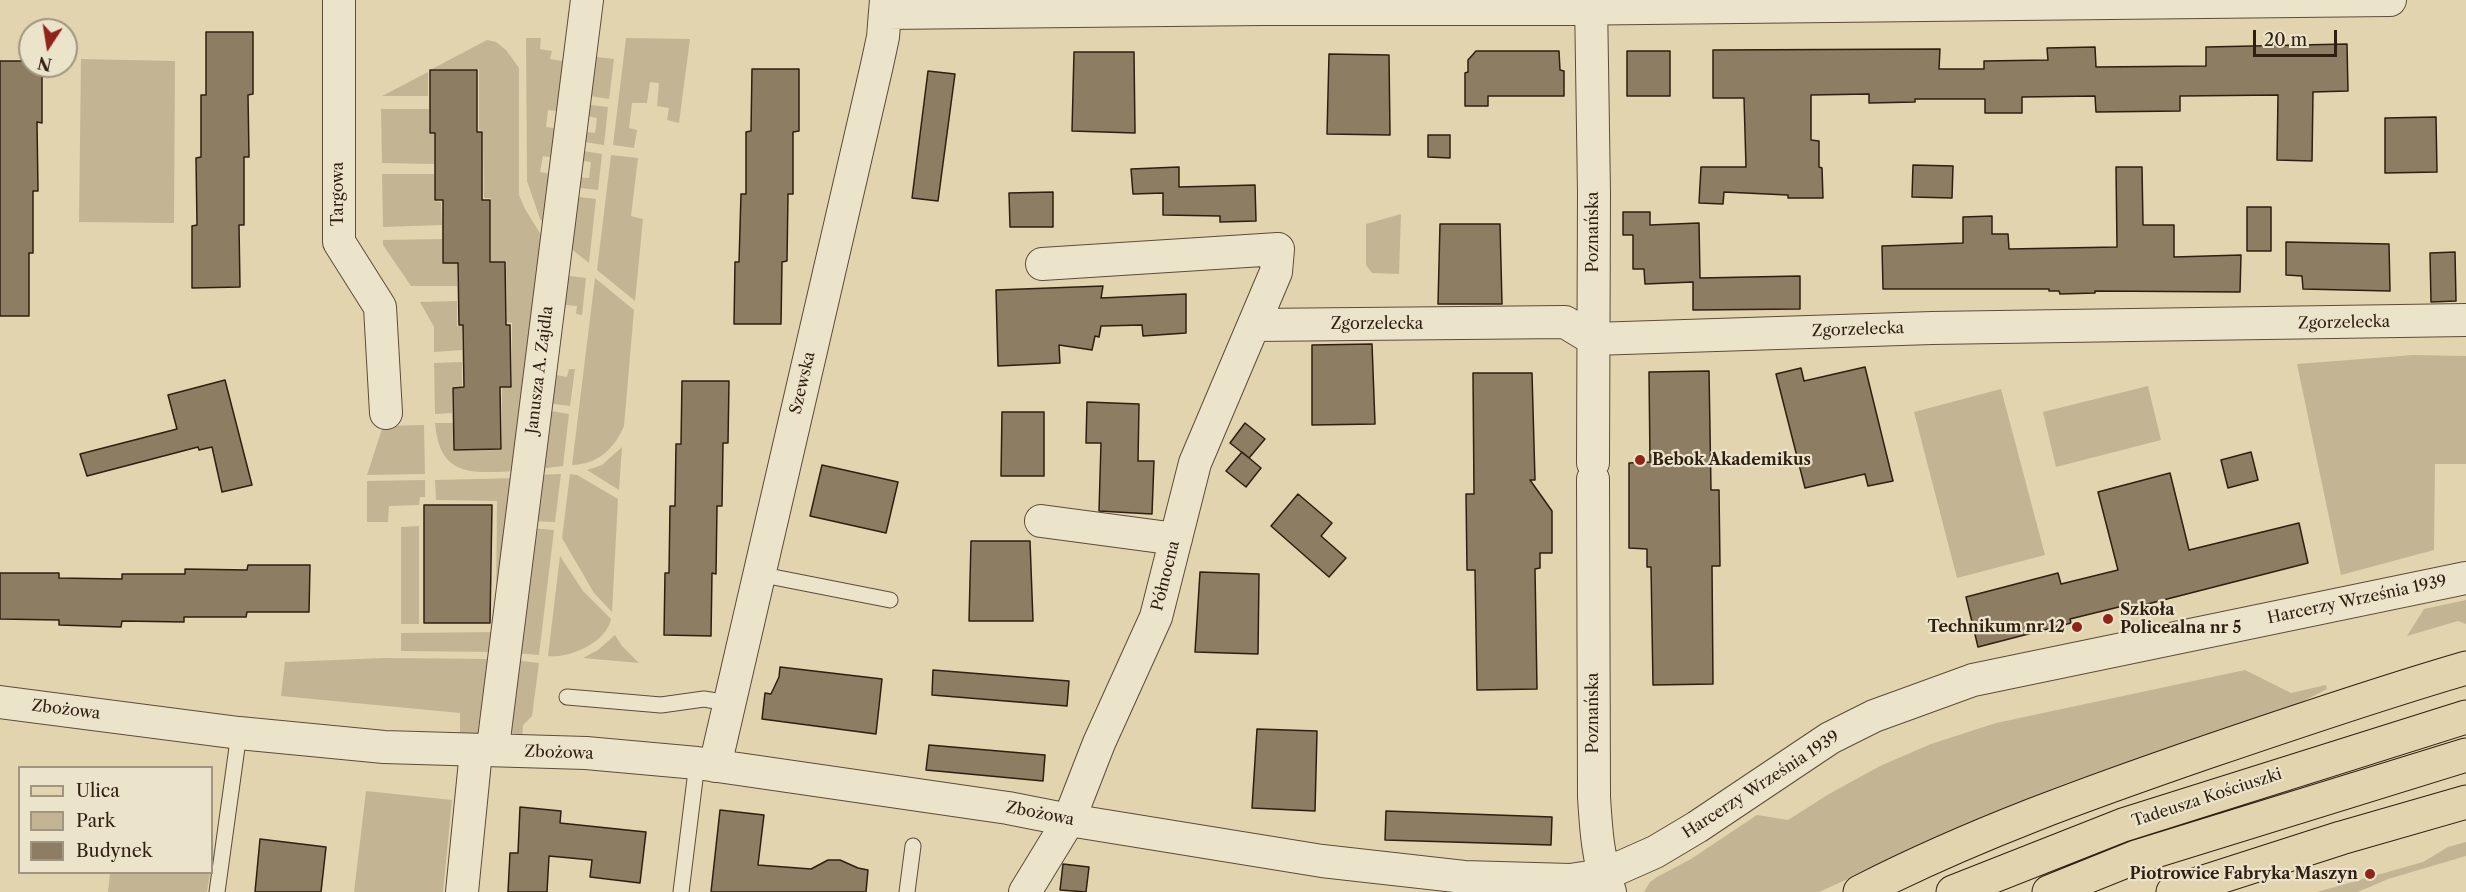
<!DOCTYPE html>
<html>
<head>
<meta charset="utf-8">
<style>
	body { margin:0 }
	#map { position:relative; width:2466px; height:892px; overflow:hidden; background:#e1d4af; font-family:"Libre Caslon Text",serif }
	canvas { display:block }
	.legend { position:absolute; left:18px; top:766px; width:195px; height:108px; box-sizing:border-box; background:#ece3cb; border:2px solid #a09580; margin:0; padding:8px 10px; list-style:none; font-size:18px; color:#2f1f10 }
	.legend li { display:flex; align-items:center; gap:12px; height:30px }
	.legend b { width:30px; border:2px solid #a09580 }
	.north { position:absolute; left:18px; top:18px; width:60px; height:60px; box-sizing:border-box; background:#ece3cb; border:2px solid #a09580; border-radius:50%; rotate:192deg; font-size:16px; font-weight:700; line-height:24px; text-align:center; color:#2f1f10 }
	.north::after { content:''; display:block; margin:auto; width:21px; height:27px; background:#8f2418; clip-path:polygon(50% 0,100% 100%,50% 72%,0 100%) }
	.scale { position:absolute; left:2253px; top:30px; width:84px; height:27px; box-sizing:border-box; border:3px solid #2f1f10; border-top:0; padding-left:8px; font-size:18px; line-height:21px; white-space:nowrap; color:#2f1f10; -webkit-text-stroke:4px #ece3cb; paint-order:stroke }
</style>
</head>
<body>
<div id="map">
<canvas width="2466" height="892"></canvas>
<ul class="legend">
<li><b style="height:8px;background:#e1d4af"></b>Ulica</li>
<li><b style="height:16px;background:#c3b594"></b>Park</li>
<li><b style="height:16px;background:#8c7d63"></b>Budynek</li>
</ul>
<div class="north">N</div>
<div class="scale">20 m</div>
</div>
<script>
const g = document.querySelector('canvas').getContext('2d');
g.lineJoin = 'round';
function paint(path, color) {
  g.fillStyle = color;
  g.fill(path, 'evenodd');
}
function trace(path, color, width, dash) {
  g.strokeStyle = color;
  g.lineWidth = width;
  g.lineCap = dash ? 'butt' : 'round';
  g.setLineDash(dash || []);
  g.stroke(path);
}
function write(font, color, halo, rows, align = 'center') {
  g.font = font + ' "Libre Caslon Text",serif';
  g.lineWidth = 4.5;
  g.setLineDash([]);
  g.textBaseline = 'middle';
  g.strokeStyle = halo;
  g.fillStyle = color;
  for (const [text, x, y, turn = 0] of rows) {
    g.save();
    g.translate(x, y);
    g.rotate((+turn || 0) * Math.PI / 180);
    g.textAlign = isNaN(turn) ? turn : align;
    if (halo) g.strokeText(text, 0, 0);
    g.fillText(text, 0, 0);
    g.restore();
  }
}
paint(new Path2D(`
	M526,38H541L540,49L552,51L550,59L562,61L564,52L572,53L565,112L548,110L546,127L562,129L559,159L543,156L540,172L557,175L550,229L540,219L527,181Z
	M626,38L690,39L679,123L667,120L669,108L657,106L659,83L650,82L647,103H632L629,128L637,130L634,148L613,145Z
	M487,40L496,42L506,50L519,68V195L525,209L543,238L520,471C476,472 440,481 435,423H453V451L502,450V388H512V323L507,322L506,261H491V198H484L483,131L479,130V69H432Z
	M588,56L614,59L609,99L584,95Z
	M81,59L175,61L174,223L79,222Z
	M428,72V96H382Z
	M583,104L608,107L604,145L578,141L580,131L595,133L597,118L582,115Z
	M381,109H429V134H434V164L382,163Z
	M577,150L602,154L598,190L572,187L574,177L589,178L591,162L576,160Z
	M611,155L638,158L631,216L643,219L635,301L597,270Z
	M382,174H434V201L441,202L442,225L383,227Z
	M571,196L596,199L589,263L565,244Z
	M1401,214L1399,274L1372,273L1366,265V224Z
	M442,239V263H457V286H411L383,245V240Z
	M562,275L586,278L582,315L576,314L577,306L566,305L564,313L557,311Z
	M595,278L634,310L624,426C614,449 598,464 572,465Z
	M457,301V326H462V350L434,352V327L420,302Z
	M2413,355L2466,356V464H2435L2434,550L2341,575L2297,364Z
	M462,362V386L452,387V413L435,414L434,363Z
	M556,367V375L567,377L569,369H575L570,406L546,403Z
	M2148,386L2161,440L2056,467L2043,412Z
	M2001,389L2045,555L1957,578L1914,412Z
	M545,410L569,414L563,466L538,469Z
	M424,425L425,474L367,475L383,426Z
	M622,447L619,490L587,470L602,465Z
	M561,474L555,522L531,521L537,475Z
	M570,474L577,475L618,499L612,612L594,593L562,538Z
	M519,478L496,617L497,501L436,500L435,480Z
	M425,480V497H420L419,505L389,506L388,522H367V481Z
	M419,526V624H401V527Z
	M530,528L554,530L539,655L514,653Z
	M560,556L583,591L611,619C607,642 569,659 548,656Z
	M2466,600V624L2458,621L2407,636L2424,609Z
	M499,632L497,652L401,651V633Z
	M615,635L622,646L639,663L583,658L598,650Z
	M384,658L496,659L487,740L460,744V713L281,696L285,662Z
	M513,660L539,663L532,716L523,725L522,743L508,742Z
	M2245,670L2291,693L2326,685L2327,689L2284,711L2067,783L1996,812L1819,892H1644L1650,882L1657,877L1691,859L1757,815L1788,820L1829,794L1880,766L1931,744L1996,723Z
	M366,791L452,800L443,892H354Z
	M2466,842V856L2388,879L2358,892H2317L2423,862L2448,847Z
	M110,873V872L210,873L207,892H108Z`), '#c3b594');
const building = new Path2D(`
	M206,32H253V94L248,95L249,157H244V225H239L240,287L192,288V226L197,225L196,158L201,157V95H206Z
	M2347,44L2348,91L2313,92L2312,161L2277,160L2278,95L2180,96V111L2096,112L2095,96L2022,97V113H1985V99H1915V102L1869,103V94L1811,95V140L1819,141V167L1822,168L1823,198H1788V195L1724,192L1723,204L1699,203L1701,167H1746L1744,98H1713V50L1940,49L1939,69H1984V61L2048,60L2047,48L2095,47L2096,67L2206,66V47Z
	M1476,51H1559L1560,70L1564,71V96H1488V106H1465V73L1468,72V60Z
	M1627,51H1670V96H1627Z
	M1074,52H1134L1135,133L1072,131Z
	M1329,54L1389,55L1390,135L1327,134Z
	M0,61H30V66H42V123L37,122L38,191H33V253H29V316H0Z
	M752,69H799V131L793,132V194H788L787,261L782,262L781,324H734L735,262H739L741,194H746V132L751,131Z
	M430,70H477V132H482V200H490V262H505L506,325H510L511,387H500L501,449L454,450L453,388L464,387L463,325H459L458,263H443V200H435V133H430Z
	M928,71L955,74L938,201L912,198Z
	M2436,117L2437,172L2385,173V118Z
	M1428,135H1450V158L1428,157Z
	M1913,165L1953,166L1952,198L1912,197Z
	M1179,167V187L1255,185L1256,221L1220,222V216L1163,215V193L1133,194L1131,169Z
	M2116,167H2142L2143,225H2174V257L2241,255L2240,292L2095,291V293L2060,294L2059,291H2049V289H1883L1882,246L1963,243V217L1992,216V234H2008L2009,249L2117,247Z
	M1053,192V227H1010L1009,193Z
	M2247,207H2271V251H2247Z
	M1623,212H1650V225L1699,223L1700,278L1800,276V309L1693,310V282L1645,284L1644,269H1633V235H1623Z
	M1440,224H1500L1502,304H1438Z
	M2286,242L2389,244L2390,291L2303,289L2302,276L2286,275Z
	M2455,252L2456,301L2431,302L2430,253Z
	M1103,286L1101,298L1186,294V333L1143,336L1142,325L1101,326L1099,337L1095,336L1092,350L1059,345L1060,363L998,366L996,290Z
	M1372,344L1375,424L1312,425V345Z
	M1865,367L1893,481L1868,486L1865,474L1805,488L1776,374L1801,368L1804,381Z
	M1709,371L1711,490H1719L1720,566H1712L1713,684L1653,685L1651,567H1647V549L1629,548V463L1650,462L1649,372Z
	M1473,373H1532L1535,480H1530L1552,511V553H1540V568L1535,569L1537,689L1477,690L1475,570H1467L1466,494H1474Z
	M225,380L252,485L222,492L212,447L199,450L198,447L87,476L80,454L177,429L168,395Z
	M682,381H729L728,443H723L722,506H717L716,574L712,573L711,636L664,635L665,573H669L670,506H675L676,444H681Z
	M1087,402L1139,404L1138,461H1154L1152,514L1099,511L1101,443H1086Z
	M1002,412H1044V476H1001Z
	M1245,423L1265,439L1249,458L1230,443Z
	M1242,452L1261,468L1246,487L1226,471Z
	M2251,452L2258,480L2228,488L2221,460Z
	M822,465L898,482L886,533L810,516Z
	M2170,473L2189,550L2299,523L2308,563L2128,609L2127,605L2070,619L2071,623L1978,647L1966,597L2058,573L2061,584L2118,570L2098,492Z
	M1298,494L1332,523L1321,536L1346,558L1329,577L1271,526Z
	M424,505H492L490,623H424Z
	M971,541H1030L1033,621H969Z
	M248,565H310L309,612H247L246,617H184V622L122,621L121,627L59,625V620L0,619V573H59V578L122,579V574H185V569L247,570Z
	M1200,572L1259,574L1258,654L1195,652Z
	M780,667L882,679L876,734L762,719L765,693L771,694L779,677Z
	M933,670L1069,681L1067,706L932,695Z
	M1257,729L1317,731L1315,811L1252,808Z
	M929,745L1045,755L1043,781L926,770Z
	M520,807L561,811L560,823L646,832L640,883L590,877L592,860L549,856L547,892H508L510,853H518Z
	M720,810L764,815L758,865L811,869L828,860H840L858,868L868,870L866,892H711Z
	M1386,811L1552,817L1551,845L1385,840Z
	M260,839L326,847L321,892H255Z
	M1063,864L1089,867L1086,892L1060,890Z`);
paint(building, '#8c7d63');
trace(building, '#2f1f10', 1.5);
const lane = new Path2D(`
	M758,574L890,600
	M567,697L661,705L704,699L728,703
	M217,892L239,733
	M681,892L697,763
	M907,892L913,846`);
const street = new Path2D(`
	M339,0V242L380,307L386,413
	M1591,0L1594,193L1593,463
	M886,13L1263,9H1553L2390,0
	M1255,325L1565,322L1593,339L1932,328L2466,320
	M1593,479L1594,797C1596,830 1598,861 1610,892
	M1041,521L1176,539
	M0,702L239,733L384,747L586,753L697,763L1008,808L1069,820L1322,861L1464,877L1570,880L1603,875L1655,852L1697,827L1830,738L1874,716L1973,680L2466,578
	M494,739L587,0
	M715,766L877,65L883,37L886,0
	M462,892L476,751
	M1025,892L1069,820L1099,743L1156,617L1195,463L1276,272L1278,249L1042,264`);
const primary = new Path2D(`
	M1860,892C1973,834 2091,792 2210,751C2295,722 2380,693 2466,668
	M1953,892L2123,825L2466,717
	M2049,892L2136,857L2466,755
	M2173,892L2341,838L2466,802`);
trace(lane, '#5c4c38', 17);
trace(street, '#5c4c38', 34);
trace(primary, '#2f1f10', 35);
trace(lane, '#ece3cb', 15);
trace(street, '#ece3cb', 32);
trace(primary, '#e1d4af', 33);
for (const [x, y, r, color] of [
	[1640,460,6,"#8f2418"],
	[2108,619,6,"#8f2418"],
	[2077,627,6,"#8f2418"],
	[2370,874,6,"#8f2418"]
]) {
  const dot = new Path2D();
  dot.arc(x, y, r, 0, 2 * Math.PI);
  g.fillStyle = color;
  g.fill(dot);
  trace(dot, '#ece3cb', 2);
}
write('16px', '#2f1f10', '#ece3cb', [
	["Targowa",338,194,-90],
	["Poznańska",1593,232,-90],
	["Zgorzelecka",2344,323,-1],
	["Zgorzelecka",1377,324],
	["Zgorzelecka",1858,330,-2],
	["Janusza A. Zajdla",540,370,-83],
	["Szewska",803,383,-77],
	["Północna",1166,576,-76],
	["Harcerzy Września 1939",2357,600,-12],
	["Zbożowa",66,710,7],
	["Poznańska",1593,713,-90],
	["Zbożowa",559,753,2],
	["Harcerzy Września 1939",1761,785,-33],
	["Tadeusza Kościuszki",2207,798,-18],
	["Zbożowa",1040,814,11]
]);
write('bold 16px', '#2f1f10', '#ece3cb', [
	["Bebok Akademikus",1652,460],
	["Szkoła",2120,610],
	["Policealna nr 5",2120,628],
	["Technikum nr 12",2065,627,"right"],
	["Piotrowice Fabryka Maszyn",2358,874,"right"]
], 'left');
</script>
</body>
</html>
